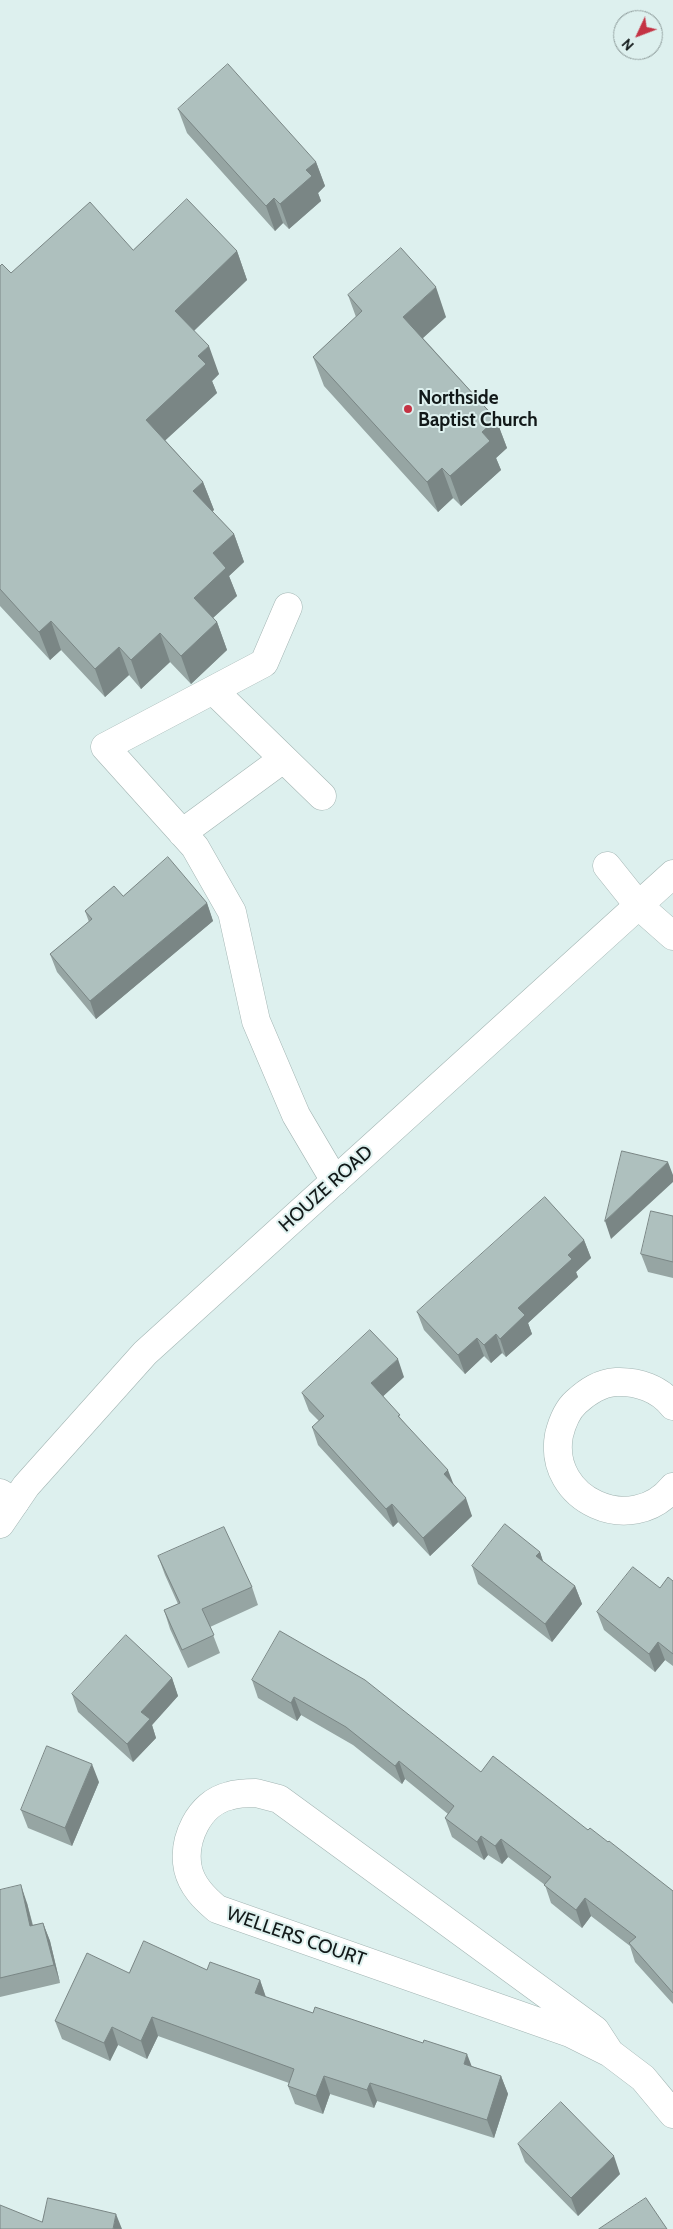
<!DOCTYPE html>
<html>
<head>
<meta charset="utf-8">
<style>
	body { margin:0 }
	#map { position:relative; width:673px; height:2229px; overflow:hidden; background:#ddf0ee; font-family:Cabin,sans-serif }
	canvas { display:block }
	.north { position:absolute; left:613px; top:10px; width:50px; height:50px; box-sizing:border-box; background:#ddf0ee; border:1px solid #8c9a99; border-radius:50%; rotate:227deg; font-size:14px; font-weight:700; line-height:20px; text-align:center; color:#121919 }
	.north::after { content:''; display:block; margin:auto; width:18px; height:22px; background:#c43344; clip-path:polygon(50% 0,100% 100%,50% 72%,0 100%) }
</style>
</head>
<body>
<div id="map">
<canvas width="673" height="2229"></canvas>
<div class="north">N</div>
</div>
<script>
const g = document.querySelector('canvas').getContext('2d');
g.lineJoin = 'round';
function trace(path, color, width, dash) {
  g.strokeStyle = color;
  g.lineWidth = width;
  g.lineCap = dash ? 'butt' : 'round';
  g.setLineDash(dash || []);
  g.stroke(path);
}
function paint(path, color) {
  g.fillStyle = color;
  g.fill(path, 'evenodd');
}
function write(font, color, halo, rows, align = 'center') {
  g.font = font + ' Cabin,sans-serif';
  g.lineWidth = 4;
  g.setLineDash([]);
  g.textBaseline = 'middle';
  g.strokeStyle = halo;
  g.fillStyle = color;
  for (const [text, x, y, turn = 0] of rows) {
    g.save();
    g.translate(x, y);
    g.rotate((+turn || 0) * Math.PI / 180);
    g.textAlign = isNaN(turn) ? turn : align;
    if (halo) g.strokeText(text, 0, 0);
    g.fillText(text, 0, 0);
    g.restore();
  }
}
const minor = new Path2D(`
	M288,607L264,663L105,747L195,847L232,912L256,1021L296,1115L335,1181
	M213,690L322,796
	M182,833L283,759
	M607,866L639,906L673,936
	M673,1406C660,1389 638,1381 616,1382C600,1383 588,1391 576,1402C567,1410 562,1423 559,1435C547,1500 632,1538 673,1487
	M0,1493L15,1502
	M256,1793L279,1799L595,2030L610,2053L570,2033L217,1909C204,1898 192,1886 188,1869C182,1840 199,1803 229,1796C238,1793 247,1793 256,1793Z
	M610,2053L643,2078L673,2114`);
const major = new Path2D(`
	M0,1524L26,1486L145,1353L673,874`);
trace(minor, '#a3b5b3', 29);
trace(major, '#a3b5b3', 29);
trace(minor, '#fff', 28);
trace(major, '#fff', 28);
paint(new Path2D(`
	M178,109L316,162L325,186L318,193L321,201L289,229L283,223L275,231L187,133Z
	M133,250L237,251L247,280L194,331L219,374L212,381L217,393L165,440L203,482L214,510L212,511L234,534L244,562L229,576L237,596L213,618L217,622L227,650L191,684L170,662L141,689L129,675L105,697L61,650L50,660L0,606V266L11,273Z
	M348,295L446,317L423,338L496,419L507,448L496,458L501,470L461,506L453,498L438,512L324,386L313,357L356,317Z
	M123,896L207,903L213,921L96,1019L57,972L50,954L89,922L85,911Z
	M673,1216V1278L648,1272L641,1254Z
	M584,1240L591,1258L576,1272L578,1277L528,1323L532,1334L506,1357L502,1353L491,1363L484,1356L465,1374L424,1330L417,1312Z
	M404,1377L383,1396L454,1485L472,1516L430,1556L398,1522L393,1527L318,1445L312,1427L319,1421L309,1411L302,1393Z
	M540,1552L543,1562L575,1586L582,1604L552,1642L478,1584L472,1566Z
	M158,1556L252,1587L258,1605L210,1627L220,1653L188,1668L170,1629L164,1610L178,1604L165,1575Z
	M673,1581V1666L665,1660L655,1672L604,1630L597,1612L660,1588Z
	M172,1678L178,1696L152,1725L156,1738L133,1762L78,1712L72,1694Z
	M252,1680L481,1772L588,1830L673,1891V2004L635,1962L630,1946L591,1916L582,1928L551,1903L545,1885L508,1857L502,1864L488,1855L484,1860L452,1837L445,1818L448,1814L405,1779L402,1784L353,1745L301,1715L297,1721L258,1698Z
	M99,1782L72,1846L28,1828L21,1810Z
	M0,1890L27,1903L33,1925L43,1923L50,1941L60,1983L0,1997Z
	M207,1970L260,1980L266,1997L313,2013L501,2076L508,2094L494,2138L377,2101L374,2108L330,2094L323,2114L295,2104L288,2086L289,2083L158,2036L147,2059L118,2045L110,2061L62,2039L55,2021L129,1973Z
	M518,2144L620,2174L578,2216L525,2162Z`), '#96a5a3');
paint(new Path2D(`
	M316,162L325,186L318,193L321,201L289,229L280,204L306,170Z
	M274,198L283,223L275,231L266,206Z
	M237,251L247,280L185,339L175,311Z
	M436,287L446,317L414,346L403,317Z
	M209,346L219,374L212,381L217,393L157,448L146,420L198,356Z
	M496,419L507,448L496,458L501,470L461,506L450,476L482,432Z
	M442,468L453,498L438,512L427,482Z
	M203,482L214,510L204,519L193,491Z
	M234,534L244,562L229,576L237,596L204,626L194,598L213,553Z
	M51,621L61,650L50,660L39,632Z
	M217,622L227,650L191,684L181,656Z
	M160,633L170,662L141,689L131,660Z
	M119,647L129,675L105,697L95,669Z
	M207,903L213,921L96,1019L90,1001Z
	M668,1162L673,1175V1182L611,1239L605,1221Z
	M584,1240L591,1258L576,1272L578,1277L528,1323L532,1334L506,1357L500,1339L518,1308L568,1255Z
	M496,1334L502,1353L491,1363L484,1345Z
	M477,1338L484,1356L465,1374L458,1355Z
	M398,1359L404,1377L378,1401L371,1383Z
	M448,1470L455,1488L444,1474Z
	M466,1498L472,1516L430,1556L423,1538Z
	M392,1504L398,1522L393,1527L386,1509Z
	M540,1552L546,1570L536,1556Z
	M575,1586L582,1604L552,1642L545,1624Z
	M658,1642L665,1660L655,1672L649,1654Z
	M172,1678L178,1696L152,1725L156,1738L133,1762L127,1744L141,1712Z
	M294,1697L301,1715L297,1721L291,1703Z
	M399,1761L405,1779L402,1784L395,1766Z
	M92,1764L99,1782L72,1846L65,1828Z
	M481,1836L488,1855L484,1860L477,1842Z
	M501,1839L508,1857L502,1864L495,1846Z
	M21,1885L27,1903L37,1944L30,1926Z
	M585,1898L591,1916L582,1928L576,1910Z
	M43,1923L50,1941L60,1983L54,1965Z
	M260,1980L266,1998L255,1993Z
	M152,2017L158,2036L147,2059L141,2041Z
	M112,2027L118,2045L110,2061L104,2043Z
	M467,2054L474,2072L464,2064Z
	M324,2076L330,2094L323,2114L316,2096Z
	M501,2076L508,2094L494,2138L487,2120Z
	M370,2083L377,2101L374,2108L367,2090Z
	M614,2156L620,2174L578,2216L571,2198Z
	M116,2214L122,2229H113Z`), '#7a8685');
const building = new Path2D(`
	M228,64L316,162L306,170L312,176L280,204L274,198L266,206L178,109Z
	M187,199L237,251L175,311L209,346L198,356L206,364L146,420L203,482L193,491L234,534L213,553L226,568L194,598L217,622L181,656L160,633L131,660L119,647L95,669L51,621L39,632L0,589V266L2,264L11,273L90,202L133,250Z
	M401,248L436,287L403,317L496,419L482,432L490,441L450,476L442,468L427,482L313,357L362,311L348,295Z
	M168,857L207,903L90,1001L50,954L92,919L85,911L114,886L123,896Z
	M622,1151L668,1162L605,1221Z
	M545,1197L584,1240L568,1255L572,1259L518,1308L525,1315L500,1339L496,1334L484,1345L477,1338L458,1355L417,1312Z
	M651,1211L673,1216V1262L641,1254Z
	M370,1330L398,1359L371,1383L400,1415L398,1416L448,1470L444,1474L466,1498L423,1538L392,1504L386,1509L312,1427L324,1416L302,1393Z
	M505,1524L540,1552L536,1556L575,1586L545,1624L472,1566Z
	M224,1527L252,1587L202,1609L214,1635L182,1650L164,1610L180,1603L158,1556Z
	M633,1567L660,1588L668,1577L673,1581V1654L658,1642L649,1654L597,1612Z
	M280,1631L365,1680L481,1772L493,1756L588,1830L590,1828L608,1842L609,1841L673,1891V1993L629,1943L636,1937L585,1898L576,1910L544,1885L551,1877L501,1839L495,1846L481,1836L477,1842L445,1818L454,1806L399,1761L395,1766L346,1727L294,1697L291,1703L252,1680Z
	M126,1635L172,1678L141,1712L150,1719L127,1744L72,1694Z
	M47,1746L92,1764L65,1828L21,1810Z
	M21,1885L30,1926L43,1923L54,1965L0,1978V1890Z
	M144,1941L207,1970L210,1962L260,1980L255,1993L313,2013L315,2007L423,2043L424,2040L467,2054L464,2064L501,2076L487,2120L370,2083L367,2090L324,2076L316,2096L288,2086L294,2069L152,2017L141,2041L112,2027L104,2043L55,2021L87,1953L129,1973Z
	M561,2102L614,2156L571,2198L518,2144Z
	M48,2198L116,2214L113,2229H0V2205L42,2222Z
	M646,2198L667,2229H599Z`);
paint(building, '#aec0be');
trace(building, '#7a8685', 1);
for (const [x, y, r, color] of [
	[408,409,5,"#c43344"]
]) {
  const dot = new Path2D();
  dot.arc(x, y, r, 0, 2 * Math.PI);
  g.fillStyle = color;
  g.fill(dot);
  trace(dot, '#ddf0ee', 2);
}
write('bold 19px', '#121919', '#ddf0ee', [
	["Northside",418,398],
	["Baptist Church",418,420]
], 'left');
write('19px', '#121919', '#ddf0ee', [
	["HOUZE ROAD",326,1189,-42],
	["WELLERS COURT",296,1937,19]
]);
</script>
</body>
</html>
